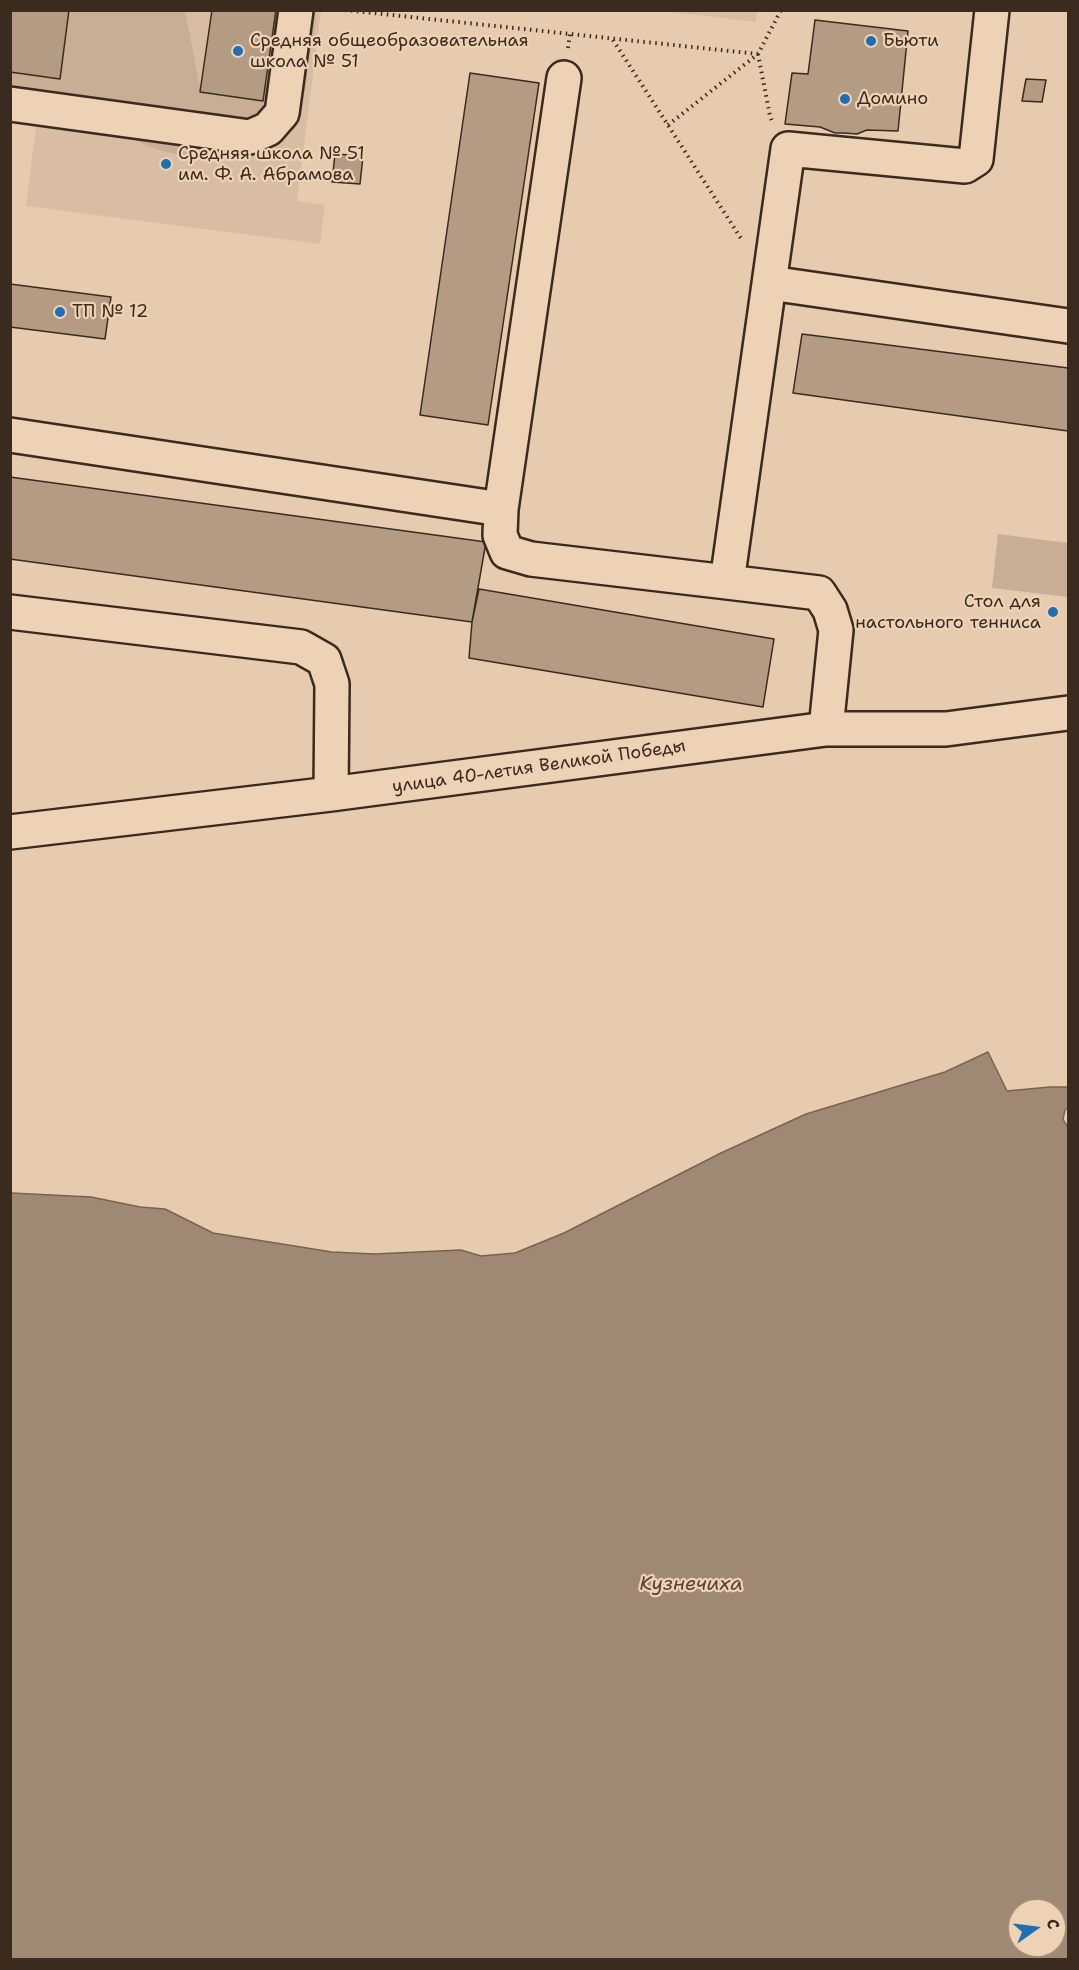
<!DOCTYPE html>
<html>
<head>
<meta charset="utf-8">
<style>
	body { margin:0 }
	#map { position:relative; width:1079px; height:1970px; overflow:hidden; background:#e7cbaf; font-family:"Shantell Sans",sans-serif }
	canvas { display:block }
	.frame { position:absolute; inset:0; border:12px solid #3b2a1e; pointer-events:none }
	.north { position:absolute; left:1007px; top:1898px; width:60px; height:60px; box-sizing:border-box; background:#eed2b5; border:2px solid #a68f79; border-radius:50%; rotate:76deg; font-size:16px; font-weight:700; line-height:24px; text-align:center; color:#3b2a1e }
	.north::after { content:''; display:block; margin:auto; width:21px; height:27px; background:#1f6fb2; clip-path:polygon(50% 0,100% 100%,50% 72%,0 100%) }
</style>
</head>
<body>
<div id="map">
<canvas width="1079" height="1970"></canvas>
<div class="frame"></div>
<div class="north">С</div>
</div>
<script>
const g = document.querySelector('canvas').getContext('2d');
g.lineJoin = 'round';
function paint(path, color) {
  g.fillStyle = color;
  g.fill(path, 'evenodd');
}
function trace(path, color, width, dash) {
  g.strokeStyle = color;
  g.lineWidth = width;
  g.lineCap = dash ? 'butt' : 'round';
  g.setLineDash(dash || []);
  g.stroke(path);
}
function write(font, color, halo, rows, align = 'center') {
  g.font = font + ' "Shantell Sans",sans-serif';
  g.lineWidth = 4.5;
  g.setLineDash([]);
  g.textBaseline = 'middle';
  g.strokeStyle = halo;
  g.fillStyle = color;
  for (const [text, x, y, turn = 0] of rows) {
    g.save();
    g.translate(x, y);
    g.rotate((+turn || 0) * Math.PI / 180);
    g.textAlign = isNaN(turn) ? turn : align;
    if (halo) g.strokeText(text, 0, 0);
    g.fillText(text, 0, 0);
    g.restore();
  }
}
paint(new Path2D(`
	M11,11H321L297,201L325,205L320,244L26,206L36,126L11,123Z
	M664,11H757L756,22Z`), '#d8bda2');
paint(new Path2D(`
	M62,11H185L201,92L263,101L276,11H316C316,33 309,53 307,74C306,84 306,92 302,101C295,114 283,121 272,129C262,135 251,144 240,148C202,163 155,156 122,131L11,113V72L60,78Z
	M998,534L1068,543V597L992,588Z`), '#c7ae94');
const water = new Path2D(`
	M988,1052L1007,1091L1050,1087H1068V1108L1065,1110L1063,1119L1068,1128V1959H11V1193L91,1197L140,1207L165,1209L213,1233L332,1252L374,1254L461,1250L481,1256L515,1253L564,1233L721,1153L806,1114L945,1072ZM1019,1910H1055V1946H1019Z`);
paint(water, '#a08974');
trace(water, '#786352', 1.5);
const building = new Path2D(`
	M10,10H69L60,79L10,72Z
	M212,10H276L263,101L200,92Z
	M815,20L908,31L898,131L867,130L857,134L844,133H835L820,127L785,124L792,73L808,74Z
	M470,73L539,83L488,425L420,415Z
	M1026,79L1046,80L1042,102L1022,101Z
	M335,154L363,156L360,184L332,182Z
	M10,284L111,297L105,339L10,327Z
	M802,334L1068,368V431L793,393Z
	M10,477L486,542L472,622L10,559Z
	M479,589L774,639L763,707L469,658L472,622Z`);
paint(building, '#b49b84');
trace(building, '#3b2a1e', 1.5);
const minor = new Path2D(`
	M10,104L250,137L268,129L282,113L296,10
	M770,283L1068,326
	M10,435L501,509L500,535L507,552L531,559L727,582
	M501,509L564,78
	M10,612L301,647L324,660L332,684L331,794
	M826,729L836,630L830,610L819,593L727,582L788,149L965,166L976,159L992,10
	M10,832L331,794L826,729H946L1068,713`);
trace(minor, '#3b2a1e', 38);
trace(new Path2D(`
	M345,10L758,54
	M613,40L742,240
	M568,48L570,34
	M758,54L770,116L772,121
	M668,125L758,54L781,10`), '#3b2a1e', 4, [1.5, 4.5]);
trace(minor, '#eed2b5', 33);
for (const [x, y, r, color] of [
	[871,41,6,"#1f6fb2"],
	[238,51,6,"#1f6fb2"],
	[845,99,6,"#1f6fb2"],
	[166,164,6,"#1f6fb2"],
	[60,312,6,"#1f6fb2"],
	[1053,612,6,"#1f6fb2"]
]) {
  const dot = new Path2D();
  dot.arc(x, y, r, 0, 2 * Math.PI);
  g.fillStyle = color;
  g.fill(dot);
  trace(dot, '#eed2b5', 2);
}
write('18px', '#3b2a1e', '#eed2b5', [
	["Средняя общеобразовательная",250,41],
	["школа № 51",250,62],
	["Бьюти",883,41],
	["Домино",857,99],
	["Средняя школа № 51",178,154],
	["им. Ф. А. Абрамова",178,175],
	["ТП № 12",72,312],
	["Стол для",1041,602,"right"],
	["настольного тенниса",1041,623,"right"]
], 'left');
write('18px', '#3b2a1e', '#eed2b5', [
	["улица 40-летия Великой Победы",539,767,-8]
]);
write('italic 20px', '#544234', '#eed2b5', [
	["Кузнечиха",691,1585]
]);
</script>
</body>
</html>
